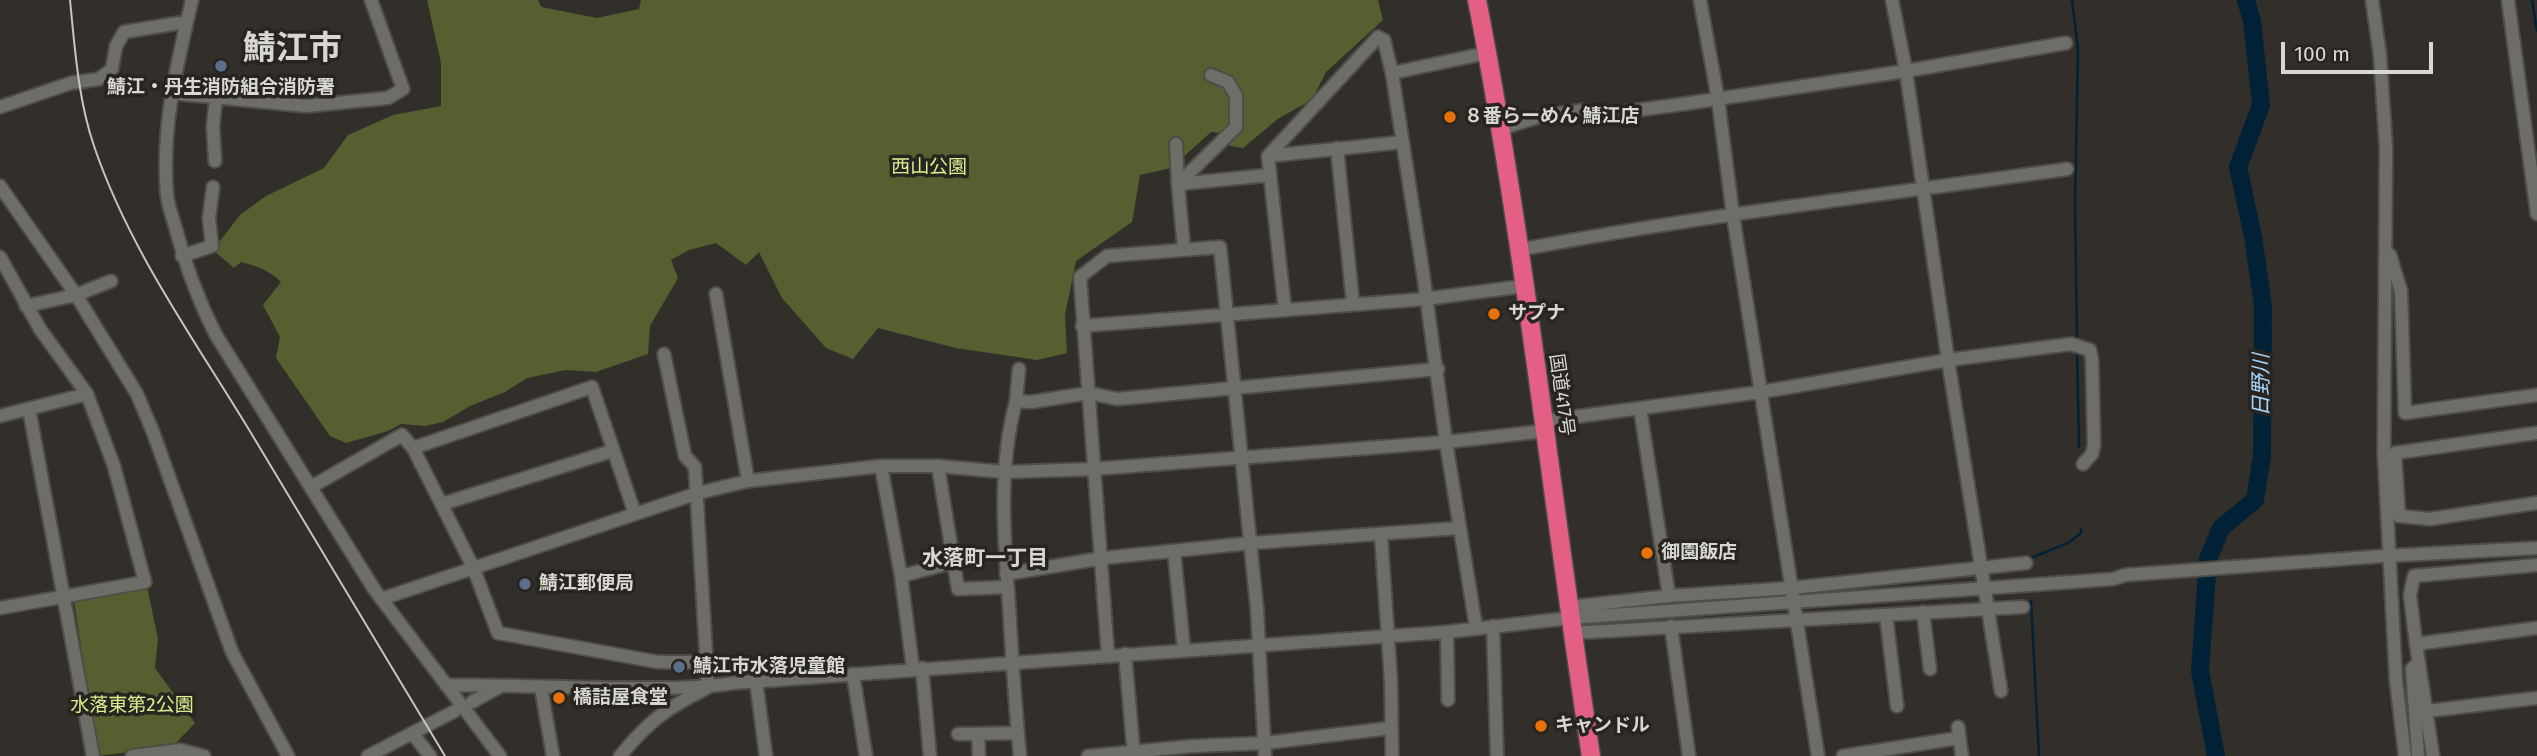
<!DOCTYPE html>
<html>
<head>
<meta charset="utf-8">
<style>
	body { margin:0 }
	#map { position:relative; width:2537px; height:756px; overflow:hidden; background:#322f2a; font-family:"Fira Sans",sans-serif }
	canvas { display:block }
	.scale { position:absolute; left:2281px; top:42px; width:152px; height:32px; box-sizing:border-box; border:4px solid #d9d7d4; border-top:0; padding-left:9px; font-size:21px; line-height:24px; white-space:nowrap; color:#d9d7d4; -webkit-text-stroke:5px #282520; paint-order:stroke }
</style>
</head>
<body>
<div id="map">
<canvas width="2537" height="756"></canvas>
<div class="scale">100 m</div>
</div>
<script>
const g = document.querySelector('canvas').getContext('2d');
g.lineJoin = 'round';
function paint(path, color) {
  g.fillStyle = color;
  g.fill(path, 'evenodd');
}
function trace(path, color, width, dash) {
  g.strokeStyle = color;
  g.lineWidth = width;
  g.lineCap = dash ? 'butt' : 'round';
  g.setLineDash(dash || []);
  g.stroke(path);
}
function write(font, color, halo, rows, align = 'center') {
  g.font = font + ' "Fira Sans","Noto Sans JP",sans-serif';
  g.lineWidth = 7;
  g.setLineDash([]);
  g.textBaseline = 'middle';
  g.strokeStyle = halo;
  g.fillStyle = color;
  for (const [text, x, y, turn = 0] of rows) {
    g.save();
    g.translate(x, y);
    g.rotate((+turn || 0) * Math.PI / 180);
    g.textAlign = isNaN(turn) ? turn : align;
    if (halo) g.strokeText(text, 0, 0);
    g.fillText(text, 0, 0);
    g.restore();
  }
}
paint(new Path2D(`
	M427,0H538L541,7L597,18L639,9L641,0H1378L1383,20L1326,72L1312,100L1279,118L1243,148L1230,146L1221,133L1211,132L1171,168L1140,175L1132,222L1076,261L1065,315L1067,353L1037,360L956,348L878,328L853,359L826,348L782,298L759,252L746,265L716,243L689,250L671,260L678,278L650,326L648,354L596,372L566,370L527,378L505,392L470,406L443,422L425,426L401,424L388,431L346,443L330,436L276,358L280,337L263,305L281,282C269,270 257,266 241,262L234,268L213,250L240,215L266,196L324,168L348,135L393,115L441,106V63Z
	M147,587L158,639L155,668L195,723L173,746L98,756L74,601Z`), '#565f30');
trace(new Path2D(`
	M2072,0L2078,49L2075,204L2077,343
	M2532,0L2537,31
	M2077,349L2079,447
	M2031,568V558L2068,543L2081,533V529
	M2031,601L2039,756`), '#012236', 2.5);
trace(new Path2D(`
	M2216,756L2200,671L2208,559L2221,528L2255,500L2262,456L2263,306L2253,236L2238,167L2261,105L2252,21L2246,0`), '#012236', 18);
const minor = new Path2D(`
	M192,0C177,64 161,128 167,195C168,205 172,216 175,226C185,264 198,300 216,335L374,589L500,756
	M1700,0L1718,99L1733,215L1818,756
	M1892,0L1906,71L1948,360L2001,691
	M2372,0L2380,55L2386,148L2384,454L2396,680L2405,756
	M2508,0L2537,214
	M171,93L306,106L388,98L403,89L371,0
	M0,107L71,83L99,79L112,69L116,46L124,32L179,23
	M1500,129L1541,116L1585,110L1599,115L1676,105L1906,71L2066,43
	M1176,144L1178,184L1236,127V96L1228,82L1211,75
	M1337,148L1353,304
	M1268,156L1378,37L1384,40L1392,73
	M215,161L213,126L216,98
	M0,186L76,295L137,394L153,432L232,652L288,756
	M1184,250L1178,184L1270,175
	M1518,250C1700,215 1884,195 2067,169
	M2390,255L2401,291L2405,413L2537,395
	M182,256L212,246L209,218L213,187
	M0,257L40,329L87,394L114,466L145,582L0,608
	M716,294L748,481
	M26,306L76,295L111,281
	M1285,310L1268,156L1403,142
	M1082,326L1425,299L1524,286
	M664,354L685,456L695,467L708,687
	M1016,401L1019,369
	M1640,408L1669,596
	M29,409L93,756
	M0,416L87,394
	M1544,421L1761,392L1948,360L2071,344L2090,350L2092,360L2094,445L2092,454L2083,464
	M2537,433L2395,453L2399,516L2430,519L2537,503
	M413,448L592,387L635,514
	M881,466L901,576L913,669
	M938,466L958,589L1007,587
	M311,487L402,435L413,448L473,567L498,633L658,662H706
	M442,504L612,451
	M1381,535L1391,682L1392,756
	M1174,551L1184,650
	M1006,574L1103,558L1251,543L1460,528
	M901,576L954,562
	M381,599L698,493L748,481L881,466H938L1005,472L1094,469L1446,442L1545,431
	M1569,607L1669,596L1792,588L2026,563
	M1923,612L1930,669
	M1886,615L1897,706
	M1493,626L1497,756
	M1671,626L1689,756
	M1476,627L1446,442L1423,273L1392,73L1487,53
	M1447,632L1448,700
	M1572,633L2023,607
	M2416,644L2537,628
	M1125,654L1134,756
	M1108,656L1080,277L1107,256L1220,247L1257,609L1265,756
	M922,668L930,756
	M853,674L866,756
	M756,681L766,756
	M446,685C510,685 574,688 638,688C670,688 702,688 734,683L1447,632L1570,618L2113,579L2125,575L2384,556L2537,548
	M541,688L553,756
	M472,702L501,686
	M2427,711L2537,698
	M1958,727L1962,756
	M413,734L430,756
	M958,734L1018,733
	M978,734L979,756
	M132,756L180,750L204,756
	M368,756L455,711
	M620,756C648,722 665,709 705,689
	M1020,756C1015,706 1012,656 1009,605C1004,537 998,468 1016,401L1031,402L1089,393L1117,399L1438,369
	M1088,756L1194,746L1265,743L1391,728
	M1843,756L1959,738
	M2418,756L2412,669L2419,662
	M2433,756L2416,644L2410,595L2414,576L2537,565`);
const highway = new Path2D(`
	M1477,0C1526,250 1552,504 1591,756`);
trace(minor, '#4f4d48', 16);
trace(highway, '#4f4d48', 21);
trace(minor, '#6f6d67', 12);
trace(highway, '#e35f84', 18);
trace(new Path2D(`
	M70,0C75,49 78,99 94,146C130,252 197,343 254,438C318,544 381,650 445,756`), '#c6c4c1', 2);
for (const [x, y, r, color] of [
	[221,66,7,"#5c6f8a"],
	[1450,117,7,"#e8710a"],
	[1494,314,7,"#e8710a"],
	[1647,553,7,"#e8710a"],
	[525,584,7,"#5c6f8a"],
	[679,667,7,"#5c6f8a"],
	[559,698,7,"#e8710a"],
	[1541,726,7,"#e8710a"]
]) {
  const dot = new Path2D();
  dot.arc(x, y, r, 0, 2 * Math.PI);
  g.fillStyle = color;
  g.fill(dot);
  trace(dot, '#282520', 2.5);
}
write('bold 19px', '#d9d7d4', '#282520', [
	["鯖江・丹生消防組合消防署",221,88,"center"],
	["８番らーめん 鯖江店",1464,117],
	["サプナ",1508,314],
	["御園飯店",1661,553],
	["鯖江郵便局",539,584],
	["鯖江市水落児童館",693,667],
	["橋詰屋食堂",573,698],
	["キャンドル",1555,726]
], 'left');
write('19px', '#daed8e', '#282520', [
	["西山公園",929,168],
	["水落東第2公園",132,706]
]);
write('19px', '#d9d7d4', '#282520', [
	["国道417号",1561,395,82]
]);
write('italic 21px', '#a3d4f8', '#282520', [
	["日野川",2262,385,-90]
]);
write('bold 21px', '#d9d7d4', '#282520', [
	["水落町一丁目",985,559]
]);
write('bold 33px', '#d9d7d4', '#282520', [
	["鯖江市",292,50]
]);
</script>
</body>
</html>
